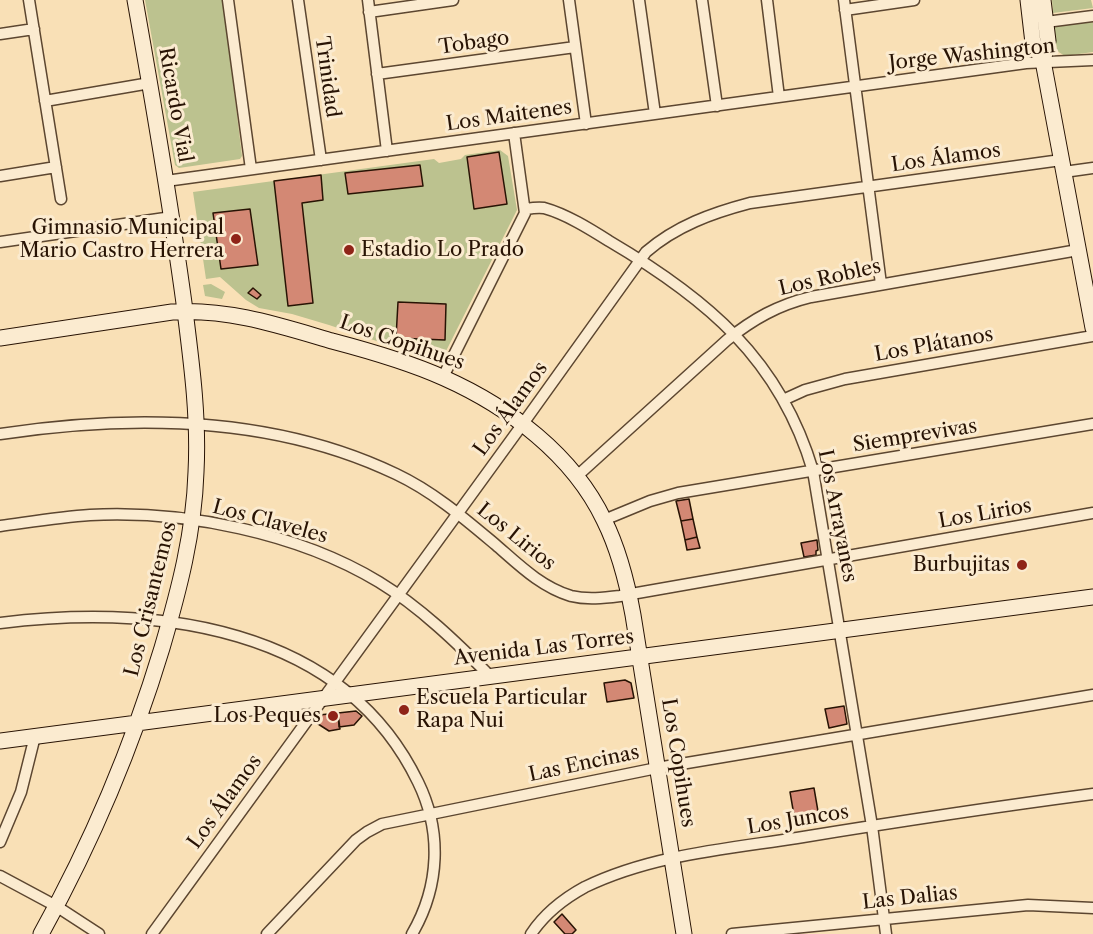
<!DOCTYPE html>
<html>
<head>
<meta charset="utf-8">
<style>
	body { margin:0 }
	canvas { display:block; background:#f9e0b6 }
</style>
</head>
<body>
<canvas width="1093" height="934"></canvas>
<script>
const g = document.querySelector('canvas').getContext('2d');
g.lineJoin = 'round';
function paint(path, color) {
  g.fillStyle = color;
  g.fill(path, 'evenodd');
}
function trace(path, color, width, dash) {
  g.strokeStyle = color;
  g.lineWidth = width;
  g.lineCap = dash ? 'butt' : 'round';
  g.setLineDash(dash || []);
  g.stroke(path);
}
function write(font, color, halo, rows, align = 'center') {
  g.font = font + ' "Libre Caslon Text",serif';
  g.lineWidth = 6;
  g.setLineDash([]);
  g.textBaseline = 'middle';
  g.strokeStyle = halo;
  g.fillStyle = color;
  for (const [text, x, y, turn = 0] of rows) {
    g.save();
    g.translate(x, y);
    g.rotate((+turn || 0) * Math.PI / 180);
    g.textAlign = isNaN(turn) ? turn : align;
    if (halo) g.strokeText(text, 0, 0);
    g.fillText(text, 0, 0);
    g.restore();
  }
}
paint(new Path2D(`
	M145,0H223L242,156L240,159L179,168L175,165Z
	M1052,0H1091L1093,8L1053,13Z
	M1093,20V52L1065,56L1057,51L1054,26Z
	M500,150L508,156L517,210L442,359L436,361L329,325L292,314L259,308L246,300L220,277L206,279L193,192L434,159L439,163L461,159L465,155Z
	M211,284L225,292L222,299L205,296L203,285Z`), '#bcc28f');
const building = new Path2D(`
	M499,152L507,204L474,209L467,157Z
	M420,165L423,186L348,194L345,173Z
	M321,175L323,200L302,203L313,303L288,306L274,181Z
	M250,209L258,265L221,269L213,213Z
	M253,288L261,295L257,299L248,293Z
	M398,302L446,304L445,340L396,338Z
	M689,499L693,519L681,521L676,501Z
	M693,519L697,537L685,540L681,521Z
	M697,537L700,548L687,550L685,540Z
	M817,540L818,550L816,551V555L804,557L801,543Z
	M625,680L631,683L634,698L607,702L604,683Z
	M844,706L847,724L829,728L825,709Z
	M356,711L362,716L354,725L339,727L338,713Z
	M338,713L340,729L329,731L315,722L319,715Z
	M814,788L820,823L796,827L790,792Z
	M562,914L576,930L572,934H565L554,922Z`);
paint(building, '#d38874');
trace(building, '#281304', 1.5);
const street = new Path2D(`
	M29,0L61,199
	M228,0L251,169
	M298,0L321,160
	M368,0L387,151
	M569,0L586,124
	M639,0L655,114
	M702,0L717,106
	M767,0L779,97
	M844,0L881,284
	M845,10L914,0
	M369,12L453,0
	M1046,22L1093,16
	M0,34L34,29
	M377,74L575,47
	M45,101L150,83
	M1064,172L1093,168
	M0,176L56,167
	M166,181L1026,63L1093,60
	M526,209C532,208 538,207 544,208C566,214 590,229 609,241C706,298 780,359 813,471L872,826L886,934
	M0,242L172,217
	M443,377L525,213L514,133
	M783,400L805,390L845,379L1093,336
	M0,434C132,414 273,415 396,474C434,492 465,519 496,545C519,565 541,587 571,596C587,600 604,598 620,596L1093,513
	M576,477L727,340C753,319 778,305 811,297L1078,250
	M604,520L650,501L678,493L1093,424
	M0,526C30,522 60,517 90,515C185,510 298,533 379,582C420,607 457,643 490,676
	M0,623C154,604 342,625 418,782C442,831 440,886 412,934
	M0,842L21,792L35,736
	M0,876L56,906L99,934
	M152,934L522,425L646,252C676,226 712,213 750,203L1061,160
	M267,934L356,840L367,832L382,824L657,768L1093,695
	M531,934C545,913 563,899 585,887C651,855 726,849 797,838C895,822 994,807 1093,794
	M732,934L1028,905L1093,908`);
const secondary = new Path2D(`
	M1028,0L1033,43L1043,61L1093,328
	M1043,0L1048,41L1043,61
	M0,338L172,312C227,308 281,326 332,341C370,351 409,362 444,378C509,407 573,455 604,520C619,550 627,582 633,615L684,934
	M0,741L1093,597
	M41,934C91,844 132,747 162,648C179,590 194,533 196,472C199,415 191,359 184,303C170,201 153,101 135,0`);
trace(street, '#5c4630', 13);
trace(secondary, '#281304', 17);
trace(street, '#fbebd0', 10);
trace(secondary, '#fbebd0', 15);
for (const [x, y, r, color] of [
	[236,239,6,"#8f2418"],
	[349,250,6,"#8f2418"],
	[1022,565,6,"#8f2418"],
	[404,710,6,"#8f2418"],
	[333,716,6,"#8f2418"]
]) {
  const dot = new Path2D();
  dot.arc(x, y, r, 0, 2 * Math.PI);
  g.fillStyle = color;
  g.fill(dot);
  trace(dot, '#fbebd0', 2);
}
write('20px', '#281304', '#fbebd0', [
	["Tobago",474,43,-8],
	["Jorge Washington",972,55,-6],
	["Trinidad",327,77,82],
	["Ricardo Vial",175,105,80],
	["Los Maitenes",509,116,-8],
	["Los Álamos",946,158,-8],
	["Los Robles",830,278,-13],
	["Los Copihues",402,343,19],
	["Los Plátanos",934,345,-10],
	["Los Álamos",511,409,-54],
	["Siemprevivas",915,436,-9],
	["Los Lirios",985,514,-10],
	["Los Arrayanes",837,516,79],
	["Los Claveles",270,522,15],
	["Los Lirios",516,537,39],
	["Los Crisantemos",151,599,-76],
	["Avenida Las Torres",544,648,-7],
	["Los Copihues",678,763,81],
	["Las Encinas",584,764,-12],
	["Los Álamos",225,802,-54],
	["Los Juncos",798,820,-9],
	["Las Dalias",910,898,-6]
]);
write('20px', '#281304', '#fbebd0', [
	["Gimnasio Municipal",224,228],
	["Mario Castro Herrera",224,251],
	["Estadio Lo Prado",361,250,"left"],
	["Burbujitas",1010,565],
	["Escuela Particular",416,698,"left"],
	["Rapa Nui",416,721,"left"],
	["Los Peques",321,716]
], 'right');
</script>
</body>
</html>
